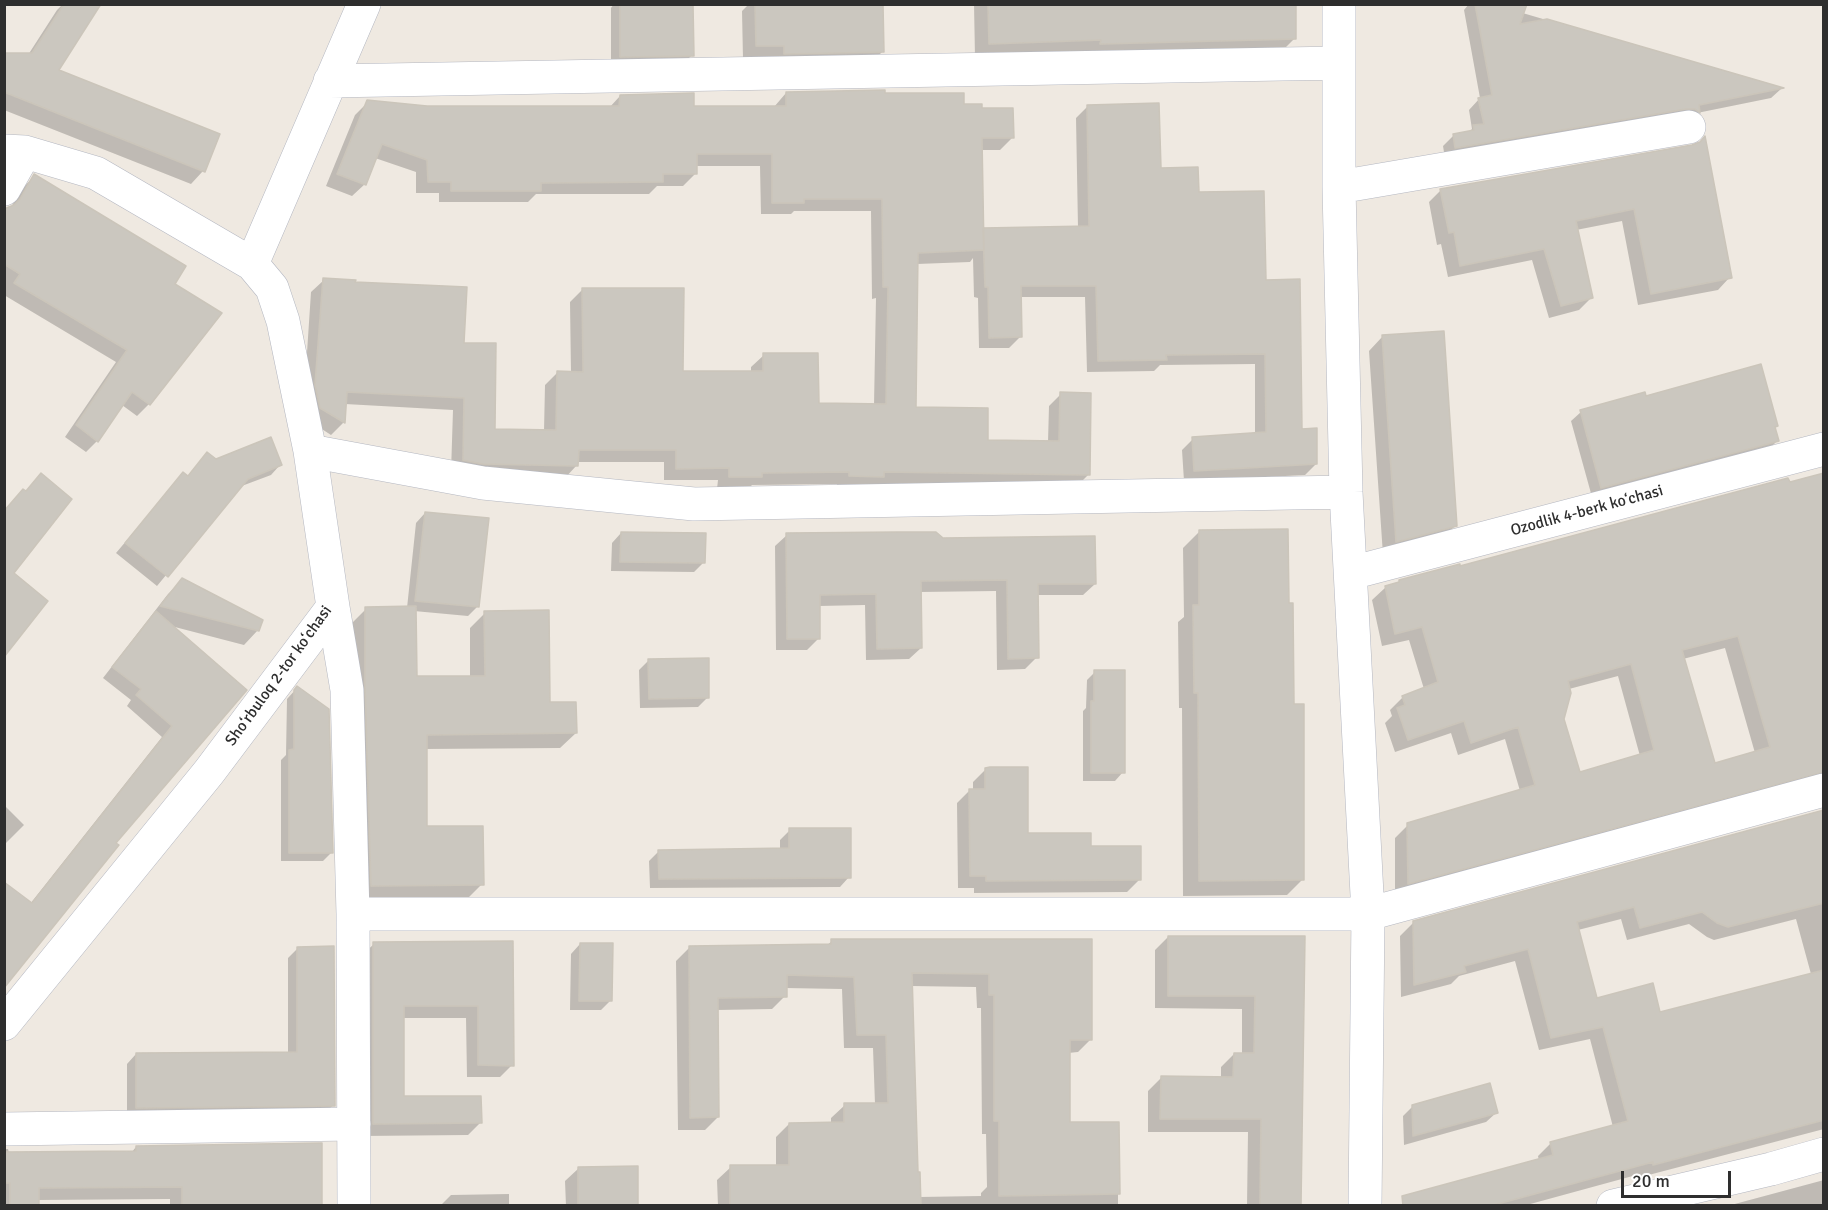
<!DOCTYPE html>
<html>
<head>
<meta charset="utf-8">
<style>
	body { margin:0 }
	#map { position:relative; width:1828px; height:1210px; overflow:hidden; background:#efe9e1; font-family:Signika,sans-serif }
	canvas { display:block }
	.frame { position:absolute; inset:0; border:6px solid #2e2e2e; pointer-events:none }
	.scale { position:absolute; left:1621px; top:1171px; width:110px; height:27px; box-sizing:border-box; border:3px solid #2e2e2e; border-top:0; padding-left:8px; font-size:18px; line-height:21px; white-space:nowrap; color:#2e2e2e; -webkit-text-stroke:4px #fff; paint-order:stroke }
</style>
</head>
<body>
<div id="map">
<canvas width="1828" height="1210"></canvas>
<div class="frame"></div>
<div class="scale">20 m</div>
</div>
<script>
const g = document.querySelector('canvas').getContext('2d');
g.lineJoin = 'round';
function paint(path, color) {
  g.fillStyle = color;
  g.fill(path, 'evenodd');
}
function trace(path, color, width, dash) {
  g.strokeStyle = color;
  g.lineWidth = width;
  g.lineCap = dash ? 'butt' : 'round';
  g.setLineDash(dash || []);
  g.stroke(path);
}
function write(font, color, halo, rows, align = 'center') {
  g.font = font + ' Signika,sans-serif';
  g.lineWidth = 4.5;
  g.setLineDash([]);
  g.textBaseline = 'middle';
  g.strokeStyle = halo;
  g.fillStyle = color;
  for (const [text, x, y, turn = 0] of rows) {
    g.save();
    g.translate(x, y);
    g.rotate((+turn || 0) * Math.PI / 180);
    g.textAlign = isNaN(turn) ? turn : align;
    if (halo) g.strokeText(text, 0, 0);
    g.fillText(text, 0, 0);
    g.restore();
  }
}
paint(new Path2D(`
	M63,4H80L57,71L203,171L191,184L4,110V55H28L57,10Z
	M614,4H692V55L682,65L611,66V8Z
	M749,4H881L882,52L869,65L743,59L742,11Z
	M974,4H1294L1295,38L1281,52L975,57Z
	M1469,4H1492L1781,89L1771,98L1697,113L1688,122L1445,158L1443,146L1454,135L1468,133L1472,129L1469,110L1480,98L1464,10Z
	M786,93L883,95L981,110L1013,137L1000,150H981L982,230L1078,228L1076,118L1087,107L1160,169L1197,193L1264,281L1300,431L1316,464L1305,475L1184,481L1182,450L1193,439L1255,435V364L1160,365L1154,371L1087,372L1085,297H1019L1020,337L1009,348H979L978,298L974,297L973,258L970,262L917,264L915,409L986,441L1048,442L1049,406L1061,394L1088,475L1076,487L875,484L870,488H837V484L752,485L748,489H717L718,480H664V462H577V465L565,478L451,472L453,410L345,404L343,423L331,435L308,420L304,398L311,292L324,280L462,344L493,430L544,431L545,385L557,373H571L570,302L582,290L681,373L751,372V367L764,355L818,404L874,405L876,298L872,299L871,211H794L791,214H761L760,166H695V174L683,186H657L649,194H536L528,202H439V193H416V172L375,158L365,184L352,196L326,186L355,115L368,102L427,108H609L620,96L692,107H774Z
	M1693,147L1730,277L1718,290L1638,305L1622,221L1576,230L1592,297L1579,310L1549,318L1532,260L1448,277L1441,244L1437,245L1429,202L1441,190Z
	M34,176L173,284L220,313L149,404L137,416L122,405L97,441L86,452L65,437L116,362L4,295V210L11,207L23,188Z
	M1383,336L1456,525L1441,540L1383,555L1369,351Z
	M1581,412L1777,426L1774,429L1777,441L1767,451L1592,497L1571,421Z
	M216,461L280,465L271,475L239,487L157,586L116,553L183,474L187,478Z
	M1824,475V774L1395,896V838L1408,825L1520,791L1505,739L1458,755L1451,733L1395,752L1385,723L1392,716L1390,710L1403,697L1424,689L1409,640L1382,646L1372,600L1386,587L1397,584L1400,581L1459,568ZM1725,648L1755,753L1714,765L1683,659ZM1618,676L1640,756L1579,774L1563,719L1569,689Z
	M425,513L478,606L468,616L414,611L415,678H470V628L485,613L548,704L576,733L560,748L425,749L426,828L482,884L467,899L356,901L351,624L366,609L407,608L416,523Z
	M1199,532L1287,605L1303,879L1287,895L1183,896L1182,708H1179L1178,622L1184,617L1183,548Z
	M621,533L703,563L694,572L611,571L612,543Z
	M787,535L942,539L1095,584L1083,595H1036L1037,657L1025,669L997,670L996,591L920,592L921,648L909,659L866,660L865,605L819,606V638L807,650H776L775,546Z
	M182,580L258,630L244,645L171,626L245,691L113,843L4,985L30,904L162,737L127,706L131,700L103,678L168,594Z
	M648,661L708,697L698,707L640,708L639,670Z
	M1095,672L1123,772L1115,781H1083V711L1086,708L1087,680Z
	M297,688L331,853L323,861H281V760L286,755L287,699Z
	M986,769L1027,834L1090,847L1139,880L1127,892L974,893V888H958L957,803L970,790H973V782Z
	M4,805L24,825L4,845Z
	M1824,824V1129L1641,1177L1640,1174L1523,1206H1403L1539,1161L1538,1156L1551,1143L1613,1127L1590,1039L1539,1050L1515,961L1459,976L1451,984L1401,997L1400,936L1413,923ZM1621,919L1627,940L1689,924L1707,937L1714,940L1796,919L1811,974L1659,1014L1596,1000L1578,930Z
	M790,830L849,877L840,887L650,888L649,861L659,851L780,850V840Z
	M1168,937L1303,938L1299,1206H1247L1248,1132H1148V1091L1161,1078H1221V1067L1234,1054H1242V1009L1155,1008V950Z
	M1090,940L1091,1039L1078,1052L1068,1053L1069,1124H1118V1206H718L717,1180L731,1167L776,1166V1137L789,1124H831V1118L845,1105L875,1104L873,1048H844L842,989L785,988V996L772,1009L717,1010L718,1117L705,1130H678L676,961L689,948L826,946L832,941ZM911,986L976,987L977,1008H981L982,1134H986L987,1187L981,1193V1196L919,1197L916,1174Z
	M512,943V1065L500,1077H467L466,1018H402L403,1098L480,1123L468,1135L361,1136V956L374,944Z
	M580,944L610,1001L601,1010H570L571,954Z
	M298,948L333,1105L324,1115L127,1117V1064L136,1054L288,1053V958Z
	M1413,1106L1496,1113L1486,1122L1404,1145L1403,1116Z
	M136,1147L320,1206H170V1199L38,1200L37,1206H4V1149H8L9,1153H131Z
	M579,1168L637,1206H566L565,1181Z
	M1824,1180V1206H1731V1205Z
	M509,1194V1206H440L451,1195Z`), '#0003');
const building = new Path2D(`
	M64,4H101L59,70L220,134L205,172L4,92V53H32Z
	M620,4H693L694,56L620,57Z
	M755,4H883L884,52L784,54V46H756Z
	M988,4H1296V39L1100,44L1101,40L989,44Z
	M1475,4H1527L1520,24L1547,19L1784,88L1699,105L1700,113L1695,109H1686L1455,148L1453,134L1474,130L1473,125L1484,124L1478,98L1492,95Z
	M885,90V93H964V104H982V108H1013L1014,138H982L984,250L918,253L916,407L988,408V440L1059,441L1060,392L1091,393L1090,475L884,472V477L849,476V472L762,473V477H729V468L676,469V450H579L578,466L483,464L463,460L464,398L347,392L345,423L320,408L315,385L323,278L356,280L355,282L467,287L464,343H496L495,429L556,430L557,371L583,372L582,288H684L683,371H763V353H818L819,403L886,404L888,287H883L882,199H804V203H772V154H697V174H663V182L541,183V191H451V182H428L427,160L382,144L366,185L337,174L367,100L427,106H619L620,95L694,93V106H786V92Z
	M1159,103L1161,168L1198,167L1199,192L1264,191L1266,280L1300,279L1302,429L1317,428V464L1194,471L1192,437L1266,432L1265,354L1166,355L1167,360L1098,361L1096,286H1021L1022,337L989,338L988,287H985L983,228L1089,226L1087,105Z
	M1705,136L1732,278L1651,294L1634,209L1576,221L1593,298L1561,306L1544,249L1460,266L1454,232L1449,233L1440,189L1692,145L1700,142Z
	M34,174L186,266L175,284L222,313L150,405L132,392L98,442L76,425L127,350L14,283L20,274L4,264V209L14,205L20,199Z
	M1444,331L1457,526L1396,542L1382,335Z
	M1761,364L1778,426L1775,427L1779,441L1601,488L1580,410L1645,392L1646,396Z
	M271,437L282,465L248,479L168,577L125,543L183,472L188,476L207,452L216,459Z
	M41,473L72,499L14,573L48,601L4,657V511L23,489L26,491Z
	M1824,473V772L1408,884L1407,823L1535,785L1518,727L1471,743L1464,721L1408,740L1397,708L1405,705L1402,696L1438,682L1422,627L1395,634L1385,586L1399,582V580L1460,564V566L1788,478L1790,482ZM1738,636L1770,747L1715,763L1682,650ZM1631,664L1654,750L1580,772L1564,719L1571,693L1568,681Z
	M425,512L489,518L479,607L415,601Z
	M1288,529L1289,603H1293L1294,704H1304V880L1199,881L1198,693H1194L1193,605H1199V530Z
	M621,532L706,533L705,563L620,562Z
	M898,532H936L943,538L1095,536L1096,584H1038L1039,658L1008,659L1007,580L921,581L922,648L877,649L876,594L820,595V639H787L786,533Z
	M182,578L263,620L259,631L160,606Z
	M416,606L417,676H485L484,611L549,610L550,702H576L577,733L427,735V826H483L484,885L371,886L365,685V607Z
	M156,611L247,690L116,843L119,845L4,988V882L32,903L172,726L136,695L141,689L112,667Z
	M709,658V698L649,699L648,659Z
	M1094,670H1125V773H1091V701H1094Z
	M297,686L329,709L333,853H289V750L294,749V690Z
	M990,767H1028V833H1091V846H1141V880L986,881V876H970L969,789H985V768Z
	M1824,810V903L1728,927L1717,923L1702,912L1640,928L1634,907L1577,922L1597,998L1653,983L1660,1012L1824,970V1120L1653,1165V1162L1490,1206H1403L1402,1196L1553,1155L1550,1142L1628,1121L1603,1027L1551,1038L1528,949L1464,966L1466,972L1414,985L1413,921Z
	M789,828H851V878L659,879L658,850L789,848Z
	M1168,936H1305L1301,1206H1260L1261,1119H1160L1161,1076L1233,1077L1234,1053H1254L1255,996H1168Z
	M831,939H1092V1040H1070V1122H1119L1120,1194L999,1196V1121H994V995H989V974L912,973L918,1172H920L921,1206H730V1165H789V1123L844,1122V1103H888L886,1035H857L854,977L787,975V997L718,998L719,1117L690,1118L689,946L831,944Z
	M513,941L514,1066L478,1065V1006H404V1096H481L482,1123L373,1124V942Z
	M580,943H613L612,1001H579Z
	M334,946L335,1106L136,1108V1053L297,1052V947Z
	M1490,1083L1498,1113L1413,1136L1412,1105Z
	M322,1143V1206H182V1187L39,1188V1206H10V1183H4V1152L136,1151V1146Z
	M638,1166V1206H578V1167Z`);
paint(building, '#cbc7bf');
trace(building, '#cbc5ba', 1.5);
const minor = new Path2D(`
	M1339,4V187L1346,492L1368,914L1365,1206
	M330,81L1339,63
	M4,151L25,152L96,173L252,264L272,288L283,321L310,451L333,607L347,690L353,914L354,1206
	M1339,187L1689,127
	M4,189L25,152
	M252,264L364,4
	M310,451L483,483L694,504L1346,492
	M1351,573L1824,449
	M353,914H1368L1824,790
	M4,1024L209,772L333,607
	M4,1129L354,1124
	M1613,1206L1771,1169L1824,1154`);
trace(minor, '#b4b7c1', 34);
trace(minor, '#fff', 33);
write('16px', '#2e2e2e', '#fff', [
	["Ozodlik 4-berk koʻchasi",1587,511,-15],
	["Shoʻrbuloq 2-tor koʻchasi",279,676,-54]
]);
</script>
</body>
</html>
